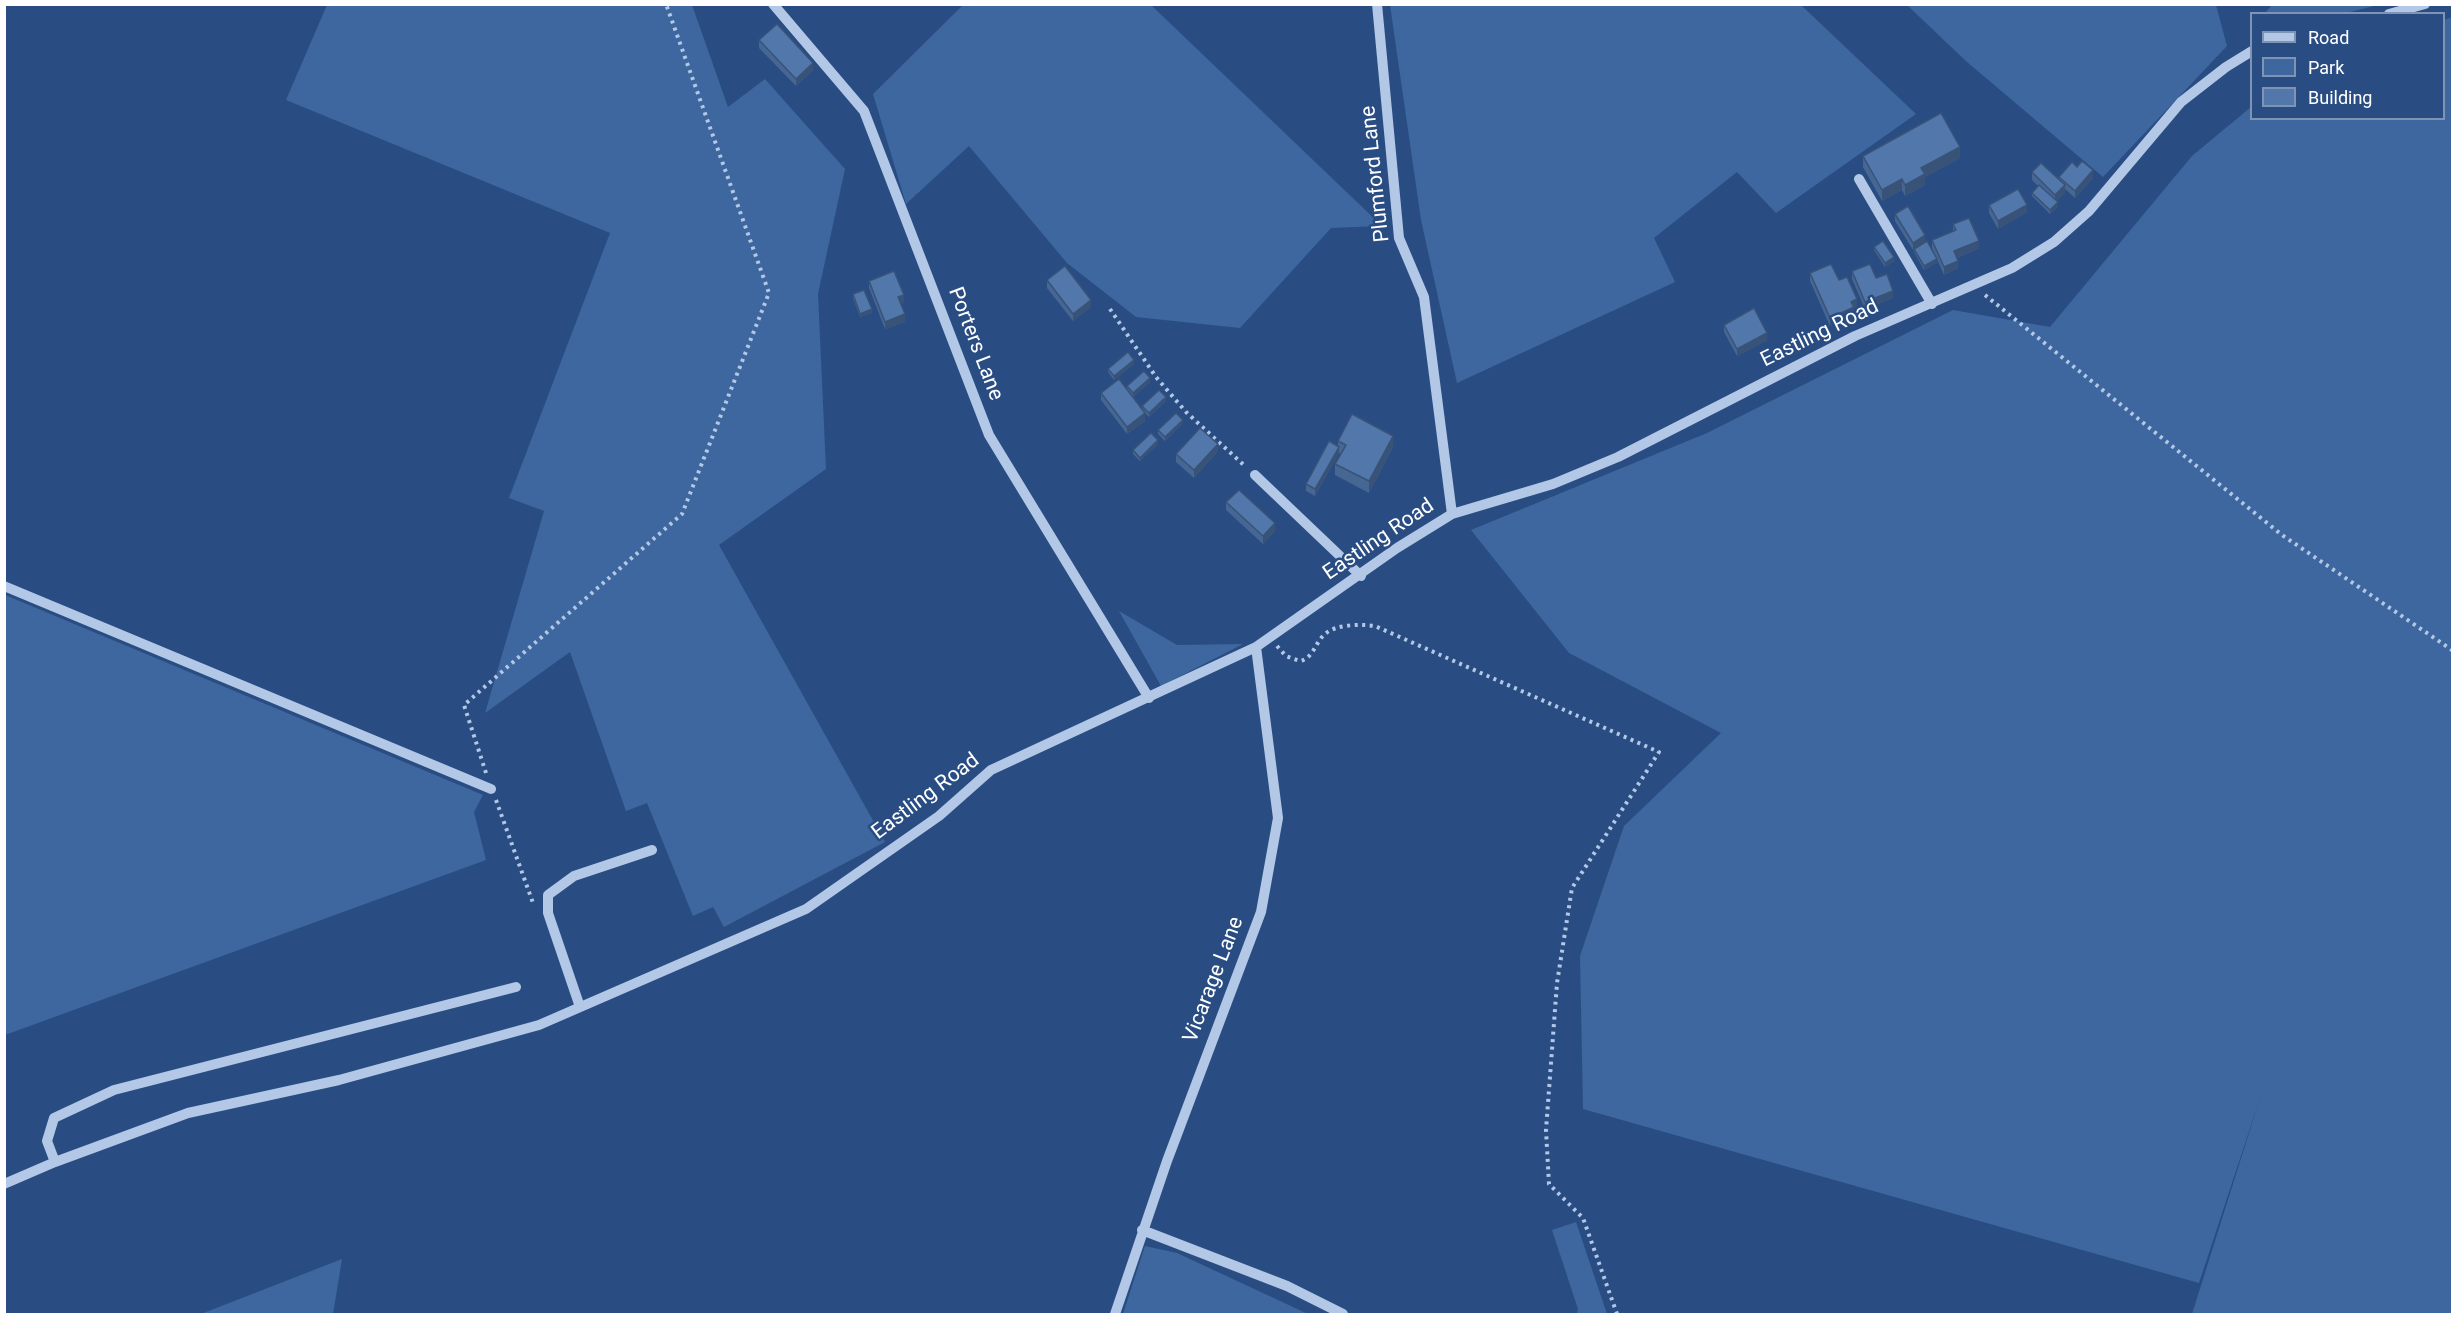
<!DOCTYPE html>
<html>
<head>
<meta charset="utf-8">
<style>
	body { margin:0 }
	#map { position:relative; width:2457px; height:1319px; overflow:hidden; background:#294d83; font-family:Roboto,sans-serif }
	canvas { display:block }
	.frame { position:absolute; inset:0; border:6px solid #fff; pointer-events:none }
	.legend { position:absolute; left:2250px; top:12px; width:195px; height:108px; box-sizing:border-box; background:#294d83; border:2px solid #7f94b5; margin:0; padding:8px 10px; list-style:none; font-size:18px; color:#fff }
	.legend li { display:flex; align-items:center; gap:12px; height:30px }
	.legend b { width:30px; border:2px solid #7f94b5 }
</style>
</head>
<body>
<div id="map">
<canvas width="2457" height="1319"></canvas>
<div class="frame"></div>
<ul class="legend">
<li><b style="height:8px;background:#b2c8e6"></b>Road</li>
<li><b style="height:16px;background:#3e679f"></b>Park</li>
<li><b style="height:16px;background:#5177ab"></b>Building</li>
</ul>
</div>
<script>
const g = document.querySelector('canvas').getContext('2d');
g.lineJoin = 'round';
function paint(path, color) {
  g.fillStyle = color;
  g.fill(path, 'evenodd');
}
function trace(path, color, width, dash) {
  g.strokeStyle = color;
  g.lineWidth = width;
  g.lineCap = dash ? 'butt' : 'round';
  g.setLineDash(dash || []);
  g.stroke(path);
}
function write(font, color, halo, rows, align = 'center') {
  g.font = font + ' Roboto,sans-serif';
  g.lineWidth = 5;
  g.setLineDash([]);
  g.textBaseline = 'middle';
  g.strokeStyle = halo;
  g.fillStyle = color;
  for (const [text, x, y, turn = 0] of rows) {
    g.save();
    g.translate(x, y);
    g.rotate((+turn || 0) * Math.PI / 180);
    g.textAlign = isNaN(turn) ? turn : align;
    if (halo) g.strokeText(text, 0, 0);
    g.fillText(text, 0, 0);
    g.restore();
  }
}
paint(new Path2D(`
	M327,5H692L728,107L765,79L845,169L818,294L826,469L719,545L885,842L724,927L713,907L693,916L647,803L626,811L570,652L485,713L544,511L509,498L610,233L286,100Z
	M963,5H1151L1382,226L1331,228L1240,328L1136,317L1067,263L969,146L906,204L873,94Z
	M1390,5H1801L1916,114L1776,213L1737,172L1654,238L1675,282L1457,383L1421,220Z
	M1907,5H2216L2227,46L2103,177L1967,62Z
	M2272,5V4L2378,5L2346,13H2265Z
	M2452,17V1314H2192L2261,1095L2199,1283L1583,1109L1580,956L1624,826L1721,733L1569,653L1471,530L1707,433L1953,310L2050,327L2192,156L2251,107L2252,118H2444V20Z
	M5,595L483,795L474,812L486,860L5,1035Z
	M1119,611L1177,645L1243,644L1161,686Z
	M1576,1222L1607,1314H1577L1578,1309L1552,1230Z
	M1145,1246L1177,1253L1308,1314H1123Z
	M342,1259L333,1314H201Z`), '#3e679f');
trace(new Path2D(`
	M1985,295L2282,535L2452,650
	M1110,309L1156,377L1186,412L1246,467
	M1277,646L1286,656L1300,661C1314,658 1315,642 1325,634C1336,624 1361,624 1375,626L1659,752L1572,888L1557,983L1546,1130L1549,1184L1583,1218L1617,1314
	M486,773L464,705L682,514L769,293L666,4
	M496,800L533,903`), '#b2c8e6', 4, [3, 4.5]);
trace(new Path2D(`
	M773,4L864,111L989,435L1149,698
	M1377,4L1399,238L1424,297L1452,514
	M2389,14L2425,4
	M1859,179L1932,304
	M1255,475L1361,576
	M4,586L491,789
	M580,1007L548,913V895L574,876L652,850
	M55,1162L47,1141L54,1118L114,1090L516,987
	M4,1184L55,1162L188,1113L339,1080L539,1025L806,909L939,816L991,770L1256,647L1397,548L1452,514L1553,484L1618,457L1855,336L2012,268L2054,242L2089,211L2181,102L2226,67L2252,51
	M1142,1230L1287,1286L1343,1314
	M1115,1314L1167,1161L1261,912L1278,818L1256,647`), '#b2c8e6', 10);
paint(new Path2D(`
	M759,40L813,70L796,86L759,48Z
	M1863,156L1960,158L1925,177V185L1905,196L1902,190L1882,201L1863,167Z
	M2077,167L2093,178L2075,198L2065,189V193L2056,201L2058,206L2050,214L2032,196V193L2038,186L2032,180V172L2059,180V177Z
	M1989,205L2027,212L1998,229L1989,213Z
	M1895,214L1925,242L1937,263L1924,270L1914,252V250H1913L1895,221Z
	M1953,224L1979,248L1957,258L1958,268L1944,275L1932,248V240L1953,231Z
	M1874,247L1894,261L1885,267L1874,250Z
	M1852,271L1876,278L1893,298L1865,309L1852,279Z
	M1810,273L1839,280L1857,306L1854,308V315L1830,326L1810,281Z
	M1047,280L1091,307L1073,321L1047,288Z
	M869,281L904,302L900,303L905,322L885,329L869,288Z
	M853,294L872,313L860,317L853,298Z
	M1724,325L1767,340L1737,356L1724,332Z
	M1134,364L1114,380L1108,372V369Z
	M1150,382L1133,397L1127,390V386Z
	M1101,393L1142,410V406L1166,401L1149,417L1144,412L1145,421L1127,434L1101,400Z
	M1183,423L1165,441L1158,434V430Z
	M1338,441L1393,447L1369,493L1335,475V464L1341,454L1339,453L1315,496L1306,491V484L1338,446Z
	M1158,444L1140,461L1133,454V450Z
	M1218,451L1194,478L1176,462V454Z
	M1226,502L1275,531L1263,544L1226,510Z`), '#466693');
paint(new Path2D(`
	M813,63V70L796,86V79Z
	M1960,147V158L1925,177V185L1905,196V185L1921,168Z
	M2093,170V178L2075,198V191Z
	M1902,179V190L1882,201V190Z
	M2065,185V193L2055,202V195Z
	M2058,202V206L2050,214V210Z
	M2027,205V212L1998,229V221Z
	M1925,235V243L1913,250V243Z
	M1979,241V248L1954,259V251Z
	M1894,257V261L1885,267V263Z
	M1937,259V263L1924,270V266Z
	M1958,261V268L1944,275V267Z
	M1893,291V298L1865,309V302Z
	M904,295V302L898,304V297Z
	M1857,299V306L1854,308V315L1830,326V318L1851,302Z
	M1091,300V307L1073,321V314Z
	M872,309V313L860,317V314Z
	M905,314V322L885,329V322Z
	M1767,333V340L1737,356V349Z
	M1134,360V364L1114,380V376Z
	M1150,378V382L1133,397V393Z
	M1166,397V401L1149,417V413Z
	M1145,413V421L1127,434V427Z
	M1183,420V423L1165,441V437Z
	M1393,436V447L1369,493V481Z
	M1158,440V444L1140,461V458Z
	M1218,444V451L1194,478V470Z
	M1339,447V454L1315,496V489Z
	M1275,523V531L1263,544V536Z`), '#395378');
const building = new Path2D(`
	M777,24L813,63L796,79L759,40Z
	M1941,113L1960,147L1921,168L1925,174L1905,185L1902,179L1882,190L1863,156Z
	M2082,161L2093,170L2075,191L2059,177L2072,162L2077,167Z
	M2041,163L2065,185L2055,195L2032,172Z
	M2039,185L2058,202L2050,210L2032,193Z
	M2018,189L2027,205L1998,221L1989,205Z
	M1908,206L1925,235L1913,243L1895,214Z
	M1969,218L1979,241L1954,251L1958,261L1944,267L1932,240L1956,230L1953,224Z
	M1883,241L1894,257L1885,263L1874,247Z
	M1927,241L1937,259L1924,266L1914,249Z
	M1831,264L1839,280L1847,277L1857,299L1851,302L1854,307L1830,318L1810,273Z
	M1870,264L1876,278L1887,274L1893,291L1865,302L1852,271Z
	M1065,266L1091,300L1073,314L1047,280Z
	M894,271L904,295L898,297L905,314L885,322L869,281Z
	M864,290L872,309L860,314L853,294Z
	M1754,308L1767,333L1737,349L1724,325Z
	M1128,352L1134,360L1114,376L1108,369Z
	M1144,371L1150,378L1133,393L1127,386Z
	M1119,379L1145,413L1127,427L1101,393Z
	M1159,390L1166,397L1149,413L1142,406Z
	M1176,413L1183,420L1165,437L1158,430Z
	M1352,414L1393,436L1369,481L1335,464L1346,445L1338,441Z
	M1200,428L1218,444L1194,470L1176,454Z
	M1151,433L1158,440L1140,458L1133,450Z
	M1329,441L1339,447L1315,489L1306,484Z
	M1239,490L1275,523L1263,536L1226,502Z`);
paint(building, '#5177ab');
trace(building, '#395378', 1.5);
write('21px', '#fff', '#294d83', [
	["Plumford Lane",1376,174,-96],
	["Eastling Road",1820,334,-26],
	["Porters Lane",975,344,69],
	["Eastling Road",1379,540,-34],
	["Eastling Road",926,797,-37],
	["Vicarage Lane",1214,980,-69]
]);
</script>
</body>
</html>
